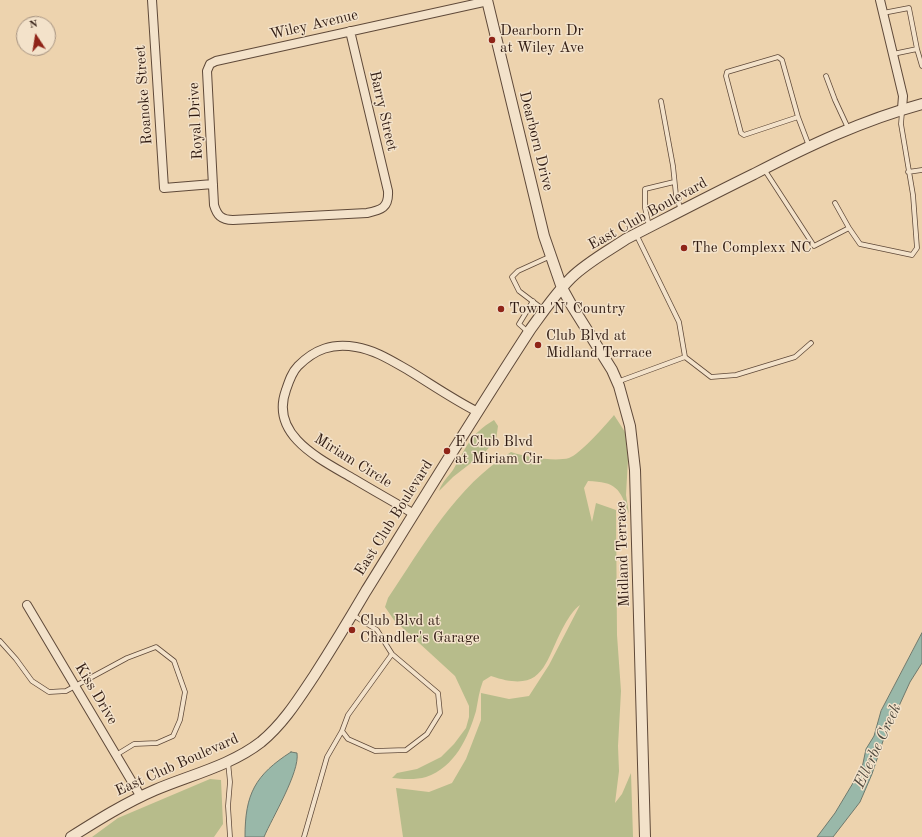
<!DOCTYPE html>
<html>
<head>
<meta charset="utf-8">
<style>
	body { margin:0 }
	#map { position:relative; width:922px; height:837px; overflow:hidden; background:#edd3ae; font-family:"Old Standard TT",serif }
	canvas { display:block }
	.north { position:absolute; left:16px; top:16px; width:40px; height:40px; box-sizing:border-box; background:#f3e2ca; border:1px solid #a59280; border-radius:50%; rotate:348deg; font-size:11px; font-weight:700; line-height:16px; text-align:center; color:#301b12 }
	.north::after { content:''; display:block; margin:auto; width:14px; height:18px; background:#8f2418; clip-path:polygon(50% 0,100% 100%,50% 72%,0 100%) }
</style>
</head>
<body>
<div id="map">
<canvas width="922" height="837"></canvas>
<div class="north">N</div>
</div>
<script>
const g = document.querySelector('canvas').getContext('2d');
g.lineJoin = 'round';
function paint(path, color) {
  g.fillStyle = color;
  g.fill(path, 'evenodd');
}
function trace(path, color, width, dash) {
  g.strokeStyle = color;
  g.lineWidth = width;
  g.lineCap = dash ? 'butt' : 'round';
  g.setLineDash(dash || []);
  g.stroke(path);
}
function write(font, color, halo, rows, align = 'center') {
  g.font = font + ' "Old Standard TT",serif';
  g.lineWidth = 3;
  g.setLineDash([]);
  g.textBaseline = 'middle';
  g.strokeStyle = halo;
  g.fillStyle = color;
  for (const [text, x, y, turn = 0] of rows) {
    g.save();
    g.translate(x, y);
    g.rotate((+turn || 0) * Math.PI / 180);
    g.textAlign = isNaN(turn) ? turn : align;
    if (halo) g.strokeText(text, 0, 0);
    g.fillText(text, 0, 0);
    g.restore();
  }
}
paint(new Path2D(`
	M614,415L625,432L628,459L626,495L629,514C620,488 616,482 588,481L584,488L592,522L596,503L616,510L617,635L621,691L618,746L619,771L615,803L622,794L631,773L633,837H403L396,788L429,792L452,783L466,759L481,720V693L509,699L529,696L549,665L580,605C574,609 569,617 565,624C544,661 546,695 491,676L483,681C479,691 478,701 476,711C468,738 455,767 426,777C416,780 402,779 392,778L397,773L417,769L441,757L454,744L466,728L469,717V706L455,676L394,620L385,607L388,598C423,546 456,486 511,452C526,457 555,462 569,458C579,455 607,424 614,415Z
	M494,420L498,426L496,440L485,452L453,477L439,491C442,482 448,477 453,470C466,448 470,434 494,420Z
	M210,779L221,780L223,824L214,837H92L118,818Z`), '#b7bc8b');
const water = new Path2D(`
	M922,633V663L910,682L883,741L872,774L860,802L833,837H817L835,813L862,768L866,749L874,736L881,711Z
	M291,752L297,753C300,772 272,818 264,837H245C245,794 255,775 291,752Z`);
paint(water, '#99b8a9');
trace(water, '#6f796d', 1);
const service = new Path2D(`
	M883,13L909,8L917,49
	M893,54L917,49L922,66
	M826,76L835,100L848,128
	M661,101L673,166L676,195L681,210
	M798,117L744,135L741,133L726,76L727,72L778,57L782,60L798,117L809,146
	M764,169L814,246L849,228L835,203
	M908,172L922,170
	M649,226L645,208V189L674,182
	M849,228L860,244L912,255L917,248L913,195L901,124L902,112
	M636,234L679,322L685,357
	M544,310L519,291L512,277L518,271L551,256
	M528,332L519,324L533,301
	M617,382L685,357L711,377L736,375L795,357L811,343
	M353,615L377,630L392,654L348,715L342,731L348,739L375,751L406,750L427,734L440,713L438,693L392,654
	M0,641L16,659L32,681L49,692L66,691L127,658L156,647L174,661L185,692L180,720L173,736L157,743L134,744L116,755
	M228,762L230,782L228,806L230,837
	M304,837L327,757L342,731`);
const minor = new Path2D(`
	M152,0L164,188L213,184
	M880,0L903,96L902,109
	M350,31L388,191C389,208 381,210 367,213L233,220C221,220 217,215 214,205L207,71L210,64L216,61L488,1
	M414,514C394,502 374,491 354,479C322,460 269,436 286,390C289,381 292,372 298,366C315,349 332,343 356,347C375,350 392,361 408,370C431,384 454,400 478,412
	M27,605L141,797`);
const tertiary = new Path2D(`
	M487,0L544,236L562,288L572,306L612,370L619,386L630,426L635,470L645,837
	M71,837C98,820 125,803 155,790C190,775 230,766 261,742C283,724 298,700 314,676C332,648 349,620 366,591C420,504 474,416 530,330C543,312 555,294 571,278C586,263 608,251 626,239C669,217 711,195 754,174C808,146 863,120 922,104`);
trace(service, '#5f4939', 5.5);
trace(minor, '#5f4939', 10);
trace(tertiary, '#5f4939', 12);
trace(service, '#f3e2ca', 4);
trace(minor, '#f3e2ca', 8);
trace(tertiary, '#f3e2ca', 10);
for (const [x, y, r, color] of [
	[492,40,4,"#8f2418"],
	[684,248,4,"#8f2418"],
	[501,309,4,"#8f2418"],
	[538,345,4,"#8f2418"],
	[447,451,4,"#8f2418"],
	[352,630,4,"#8f2418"]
]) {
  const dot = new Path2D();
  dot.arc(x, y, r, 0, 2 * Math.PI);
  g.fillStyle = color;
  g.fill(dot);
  trace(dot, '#f3e2ca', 1.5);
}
write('15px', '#301b12', '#f3e2ca', [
	["Wiley Avenue",314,25,-13],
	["Roanoke Street",144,95,-94],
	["Barry Street",383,111,77],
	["Royal Drive",196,121,-93],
	["Dearborn Drive",536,141,76],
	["East Club Boulevard",648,214,-29],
	["Miriam Circle",353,461,32],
	["East Club Boulevard",394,518,-58],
	["Midland Terrace",623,554,-92],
	["Kiss Drive",96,694,59],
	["East Club Boulevard",177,765,-24]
]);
write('15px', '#301b12', '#f3e2ca', [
	["Dearborn Dr",500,31],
	["at Wiley Ave",500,48],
	["The Complexx NC",692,248],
	["Town 'N' Country",509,309],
	["Club Blvd at",546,336],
	["Midland Terrace",546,353],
	["E Club Blvd",455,442],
	["at Miriam Cir",455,459],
	["Club Blvd at",360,621],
	["Chandler's Garage",360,638]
], 'left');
write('italic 16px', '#504a3f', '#f3e2ca', [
	["Ellerbe Creek",878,746,-65]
]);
</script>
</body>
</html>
